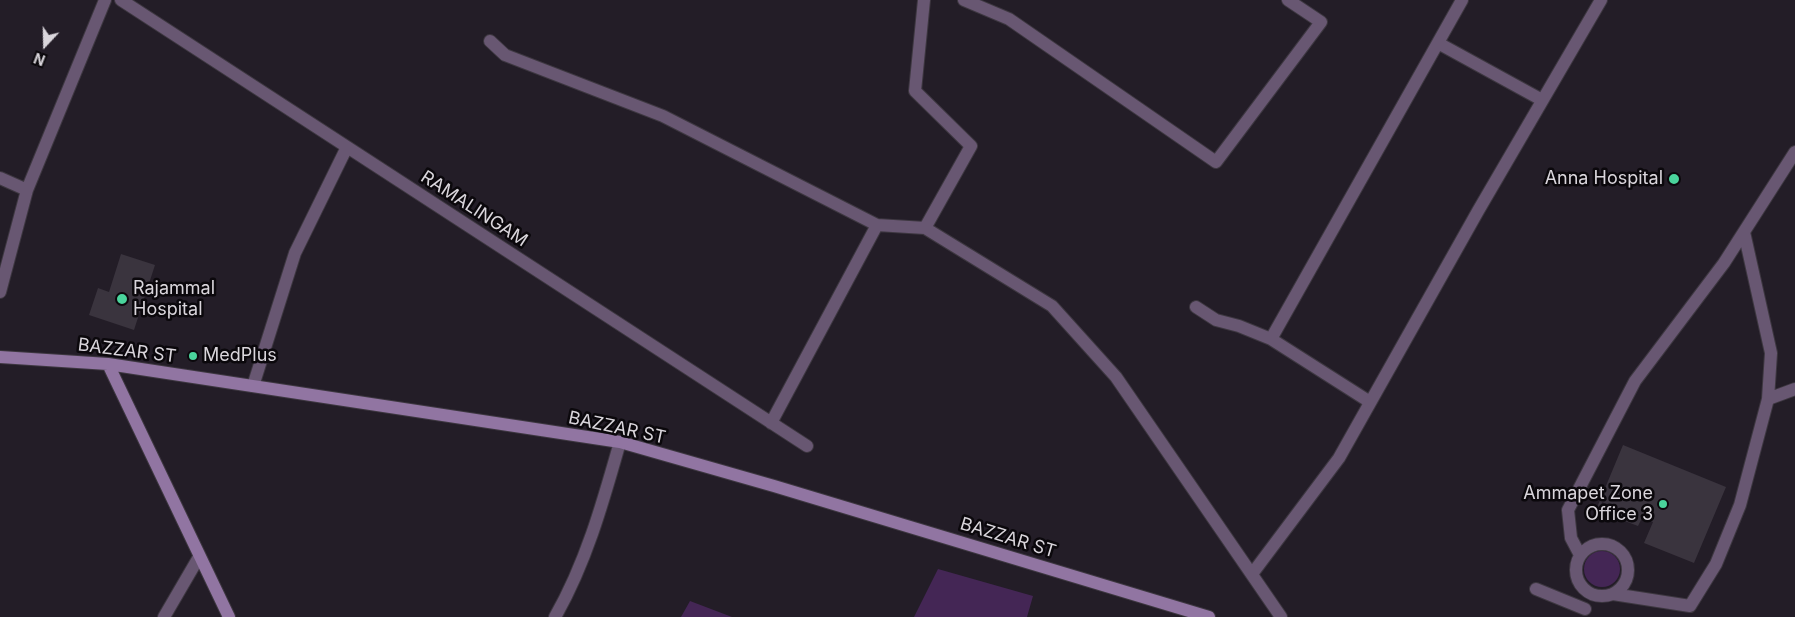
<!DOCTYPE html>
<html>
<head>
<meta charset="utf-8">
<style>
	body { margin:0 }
	#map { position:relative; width:1795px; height:617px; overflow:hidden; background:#231d27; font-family:Inter,sans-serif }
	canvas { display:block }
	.north { position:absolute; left:20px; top:20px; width:50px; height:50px; -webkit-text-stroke:4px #0b080c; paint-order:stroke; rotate:201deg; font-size:14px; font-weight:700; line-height:20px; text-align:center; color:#dad6dc }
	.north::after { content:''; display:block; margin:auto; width:18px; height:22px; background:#dad6dc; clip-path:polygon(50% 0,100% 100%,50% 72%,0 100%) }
</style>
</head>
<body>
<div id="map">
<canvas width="1795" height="617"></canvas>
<div class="north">N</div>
</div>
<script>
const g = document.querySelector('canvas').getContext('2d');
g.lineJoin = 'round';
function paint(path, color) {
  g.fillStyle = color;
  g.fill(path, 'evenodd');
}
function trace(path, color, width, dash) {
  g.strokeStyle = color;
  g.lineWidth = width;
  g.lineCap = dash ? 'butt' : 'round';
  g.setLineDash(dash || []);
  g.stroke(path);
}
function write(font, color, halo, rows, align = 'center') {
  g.font = font + ' Inter,sans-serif';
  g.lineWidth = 5;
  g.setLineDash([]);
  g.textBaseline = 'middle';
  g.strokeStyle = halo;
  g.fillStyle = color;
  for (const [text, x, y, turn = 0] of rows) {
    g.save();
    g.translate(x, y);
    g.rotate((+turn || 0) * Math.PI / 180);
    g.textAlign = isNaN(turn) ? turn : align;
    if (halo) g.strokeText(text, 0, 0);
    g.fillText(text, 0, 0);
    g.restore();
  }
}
paint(new Path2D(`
	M1584 569a18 18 0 1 1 36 0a18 18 0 1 1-36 0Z
	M938,569L1033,596L1027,617H914Z
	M690,601L732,617H681Z`), '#442655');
paint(new Path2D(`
	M121,254L155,265L134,330L89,315L98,288L109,292Z
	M1623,445L1726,487L1694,563L1644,543L1653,522L1642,518L1638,526L1614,517L1618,508L1602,502L1601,506L1610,511L1605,522L1593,517Z`), '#3a343e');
const street = new Path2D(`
	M121,0L807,446
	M924,0L915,91L971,146L925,228L1052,306L1116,377L1281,617
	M964,0L1009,19L1216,162L1321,22L1288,0
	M490,41L505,55L663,116L877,225L925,228
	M1438,43L1542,100
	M0,178L27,190
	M0,292L27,190L105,0
	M1196,307L1216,320L1239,326L1271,339
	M253,386L295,253L347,147
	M1768,399L1795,389
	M1370,402L1271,339L1462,0
	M771,423L877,225
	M1576 570a26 26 0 1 1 52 0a26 26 0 1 1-52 0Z
	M1580,555L1571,538L1568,510L1635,381L1724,263L1795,152
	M1252,574L1339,458L1478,211L1601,0
	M1536,589L1585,609
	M1613,594L1690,606L1716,564L1740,505L1768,399L1771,353L1744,232
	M164,617L199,557
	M555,617C586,563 603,502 620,442`);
const secondary = new Path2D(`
	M0,357L108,364L620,442L774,486L1209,617
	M108,364L229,617`);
trace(street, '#3d3740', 14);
trace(secondary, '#3d3740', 14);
trace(street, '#685772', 12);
trace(secondary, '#9175a2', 12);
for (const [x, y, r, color] of [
	[1674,179,6,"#4ad49c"],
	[122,299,6,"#4ad49c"],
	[193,356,5,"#4ad49c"],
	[1663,504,5,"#4ad49c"]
]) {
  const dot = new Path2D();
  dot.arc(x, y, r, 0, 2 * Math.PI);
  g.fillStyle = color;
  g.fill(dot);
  trace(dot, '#0b080c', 2);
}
write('18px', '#dad6dc', '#0b080c', [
	["Anna Hospital",1663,179],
	["Rajammal",133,289,"left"],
	["Hospital",133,310,"left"],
	["MedPlus",203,356,"left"],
	["Ammapet Zone",1653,494],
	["Office 3",1653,515]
], 'right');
write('18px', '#dad6dc', '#0b080c', [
	["RAMALINGAM",474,209,33],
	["BAZZAR ST",127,351,7],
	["BAZZAR ST",617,428,12],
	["BAZZAR ST",1008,538,17]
]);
</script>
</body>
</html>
